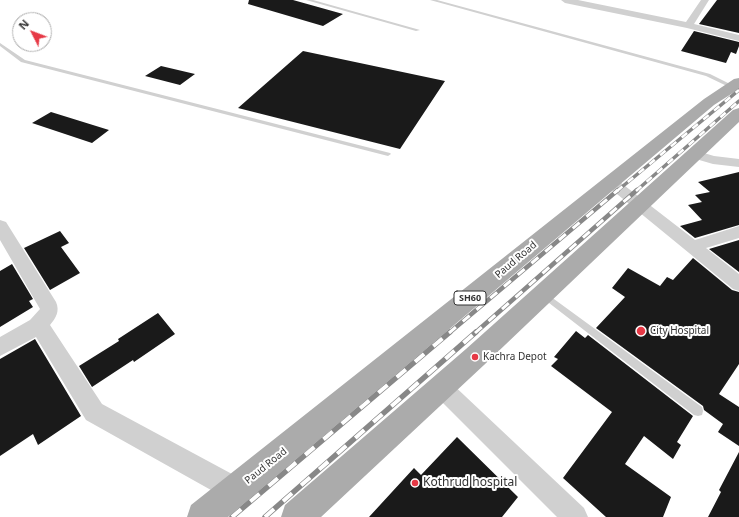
<!DOCTYPE html>
<html>
<head>
<meta charset="utf-8">
<style>
	body { margin:0 }
	#map { position:relative; width:739px; height:517px; overflow:hidden; background:#fff; font-family:"Noto Sans",sans-serif }
	canvas { display:block }
	.north { position:absolute; left:12px; top:12px; width:40px; height:40px; box-sizing:border-box; background:#fff; border:1px solid #adadad; border-radius:50%; rotate:312deg; font-size:11px; font-weight:700; line-height:16px; text-align:center; color:#333 }
	.north::after { content:''; display:block; margin:auto; width:14px; height:18px; background:#e63946; clip-path:polygon(50% 0,100% 100%,50% 72%,0 100%) }
</style>
</head>
<body>
<div id="map">
<canvas width="739" height="517"></canvas>
<div class="north">N</div>
</div>
<script>
const g = document.querySelector('canvas').getContext('2d');
g.lineJoin = 'round';
function paint(path, color) {
  g.fillStyle = color;
  g.fill(path, 'evenodd');
}
function trace(path, color, width, dash) {
  g.strokeStyle = color;
  g.lineWidth = width;
  g.lineCap = dash ? 'butt' : 'round';
  g.setLineDash(dash || []);
  g.stroke(path);
}
function write(font, color, halo, rows, align = 'center') {
  g.font = font + ' "Noto Sans",sans-serif';
  g.lineWidth = 4;
  g.setLineDash([]);
  g.textBaseline = 'middle';
  g.strokeStyle = halo;
  g.fillStyle = color;
  for (const [text, x, y, turn = 0] of rows) {
    g.save();
    g.translate(x, y);
    g.rotate((+turn || 0) * Math.PI / 180);
    g.textAlign = isNaN(turn) ? turn : align;
    if (halo) g.strokeText(text, 0, 0);
    g.fillText(text, 0, 0);
    g.restore();
  }
}
paint(new Path2D(`
	M249,0H293L343,14L323,26L248,4Z
	M717,0H739V33L699,24Z
	M694,31L739,42V46L736,54L731,52L726,63L681,51Z
	M303,51L445,81L400,149L238,108Z
	M161,66L195,74L180,85L145,76Z
	M51,112L109,130L92,143L32,123Z
	M739,172V225L695,238L680,226L702,220L688,205L702,202L695,195L710,192L698,182Z
	M60,231L69,243L61,247L80,273L50,290L24,248Z
	M739,240V272L709,249Z
	M693,258L732,290L739,292V364L719,394L739,407V446L718,432L723,424L704,410L703,406L596,328L625,297L612,288L628,268L660,286L667,277L673,280Z
	M12,264L33,299L29,301L33,307L0,327V271Z
	M158,313L175,334L134,362L133,360L92,387L79,366L119,341L118,339Z
	M576,331L585,338L588,335L693,416L677,442L681,445L673,459L644,436L625,464L671,497L663,517H606L563,478L612,412L551,366L558,359L554,357Z
	M35,339L81,416L38,445L33,434L0,456V359Z
	M457,437L518,497L502,517H369L414,468L421,475Z
	M739,452V517H708L721,492L719,490Z`), '#1a1a1a');
paint(new Path2D(`
	M306,0H313L420,30L416,31Z
	M430,0H437L710,74L734,86L729,87L706,76Z
	M0,43L25,60L390,153L391,154L388,156L21,62L0,46Z
	M543,291L702,407L703,411L702,415L698,416L694,415L540,296L539,294L540,292Z`), '#d0d0d0');
paint(new Path2D(`
	M561,0H578L686,22L701,0H709L694,24L739,35V41L687,28L565,3Z
	M694,150L714,156L739,159V167L713,164L689,157L687,154L689,151Z
	M611,177L616,179L695,240L739,226V238L706,248L739,274V291L733,289L606,185L604,182L606,179Z
	M0,220L6,222L56,302C60,311 56,318 50,325L102,404L245,481L248,490L245,499L236,502L227,499L86,420L36,337L0,356V337L30,320L40,309L0,240Z
	M441,377L448,380L584,508L588,517H557L434,394L430,387L434,380Z`), '#d0d0d0');
paint(new Path2D(`
	M739,78V89L714,105L618,186L228,517H187L191,505L704,99L734,79Z
	M739,108V122L484,365L321,517H281L285,505L466,349L733,110Z`), '#ababab');
const railFar2 = new Path2D(`
	M617,191L739,90
	M636,191L739,101`);
const railFar1 = new Path2D(`
	M449,333L618,190
	M475,333L637,190`);
const rail = new Path2D(`
	M232,517L450,332
	M265,517L476,332`);
trace(railFar2, '#888', 3.5);
trace(railFar1, '#888', 4.5);
trace(rail, '#888', 5.5);
trace(railFar2, '#fff', 2.5, [7]);
trace(railFar1, '#fff', 3, [9]);
trace(rail, '#fff', 4, [12]);
for (const [x, y, r, color] of [
	[641,331,5,"#e63946"],
	[475,357,4,"#e63946"],
	[415,483,4,"#e63946"]
]) {
  const dot = new Path2D();
  dot.arc(x, y, r, 0, 2 * Math.PI);
  g.fillStyle = color;
  g.fill(dot);
  trace(dot, '#fff', 1.5);
}
for (const [x, y, w] of [
	[470,298,32]
]) {
  const box = new Path2D();
  box.roundRect(x - w / 2, y - 7, w, 14, 3);
  g.fillStyle = '#fff';
  g.fill(box);
  trace(box, '#333', 1);
}
write('bold 9px', '#333', null, [
	["SH60",470,298]
]);
write('10px', '#333', '#fff', [
	["Paud Road",516,260,-40],
	["Paud Road",266,466,-39]
]);
write('10px', '#333', '#fff', [
	["City Hospital",650,331],
	["Kachra Depot",483,357]
], 'left');
write('12px', '#333', '#fff', [
	["Kothrud hospital",423,483]
], 'left');
</script>
</body>
</html>
